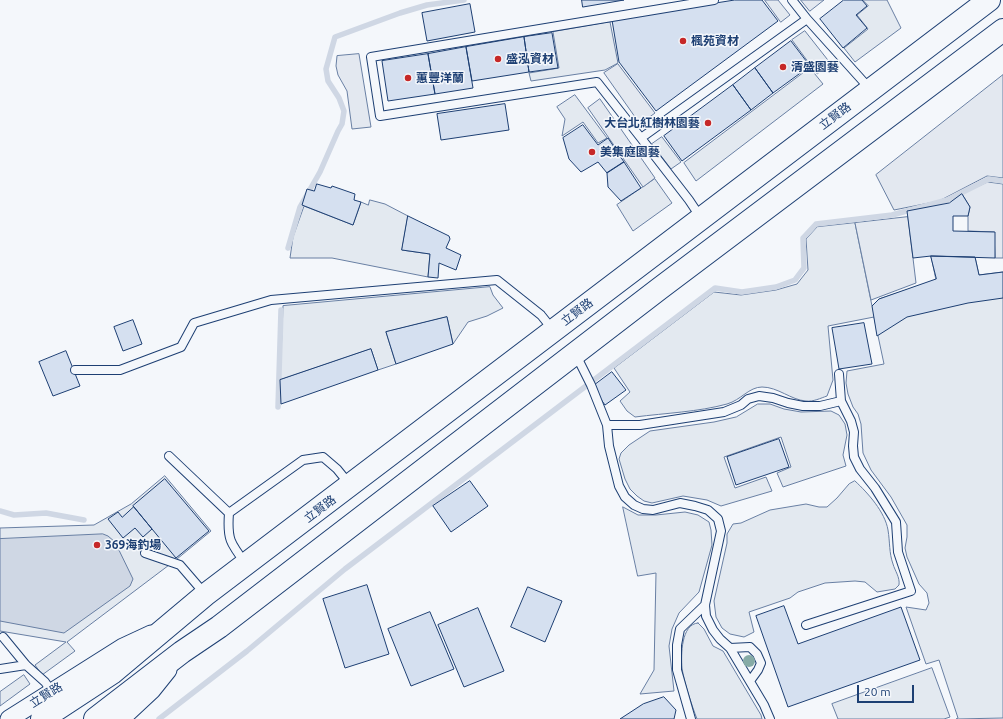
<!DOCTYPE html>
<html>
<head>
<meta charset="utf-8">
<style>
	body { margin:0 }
	#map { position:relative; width:1003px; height:719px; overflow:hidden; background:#f4f7fb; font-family:Ubuntu,sans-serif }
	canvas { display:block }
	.scale { position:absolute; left:857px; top:685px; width:57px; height:18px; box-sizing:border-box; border:2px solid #1d3f73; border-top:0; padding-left:5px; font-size:12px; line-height:14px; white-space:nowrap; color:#1d3f73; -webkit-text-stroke:3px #f4f7fb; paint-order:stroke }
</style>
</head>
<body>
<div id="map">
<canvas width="1003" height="719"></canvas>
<div class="scale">20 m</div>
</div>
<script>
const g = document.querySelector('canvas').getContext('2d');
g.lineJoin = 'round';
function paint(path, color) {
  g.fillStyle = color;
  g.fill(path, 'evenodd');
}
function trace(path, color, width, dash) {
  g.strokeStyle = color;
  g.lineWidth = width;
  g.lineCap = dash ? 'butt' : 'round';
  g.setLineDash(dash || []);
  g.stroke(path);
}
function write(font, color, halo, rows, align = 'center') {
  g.font = font + ' Ubuntu,"Noto Sans TC",sans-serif';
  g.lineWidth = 3;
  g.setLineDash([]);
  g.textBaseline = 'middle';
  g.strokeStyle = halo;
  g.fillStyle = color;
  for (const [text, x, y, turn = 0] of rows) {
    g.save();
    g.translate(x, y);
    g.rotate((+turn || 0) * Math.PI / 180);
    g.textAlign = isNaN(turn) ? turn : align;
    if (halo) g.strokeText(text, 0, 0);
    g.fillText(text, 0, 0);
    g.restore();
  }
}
const green = new Path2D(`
	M765,0H778L790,15L781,22Z
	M863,0H887L901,28L855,62L844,48L868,29L857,15L868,6Z
	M610,22L618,63L605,70L531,81L529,73L559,68L553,32Z
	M805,31L831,64L817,74L792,40Z
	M810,68L823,84L696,181L684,163Z
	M575,95L607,138L598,143L583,122L562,136L565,119L557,107Z
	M662,137L681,162L671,169L652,144Z
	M655,179L672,203L633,231L617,205Z
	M370,200L385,204L408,216L402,250L430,254L428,277L332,258H290L293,237L304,206L353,225L361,202L368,205Z
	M855,223L872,306L879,299L936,280L931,256L975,257L979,275L1003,272V718L956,719L958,718L939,660L926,664L906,607L926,610L929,603L927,593L919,584L907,557L905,548L907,537V525L891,497L871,470L863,453L861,424L858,414L853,407L848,394L846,383L847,371L884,364L874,317L828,326L833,380L827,396C821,398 813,402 806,401C791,400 778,387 762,387C749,387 741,400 727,404C698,412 666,413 635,417L627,411L620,401L630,392L614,368L714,292L741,295L776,290L797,284L808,270L806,239L817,227Z
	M490,287L493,295L503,308L487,316L468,322L453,344L447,317L386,332L396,364L378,370L371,349L280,380L283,306Z
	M758,404H770L784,409L801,412L831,411L839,415L845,424L847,435L843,455L846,466L783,487L777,473L791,467L781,437L724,457L735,488L766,477L772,491L721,506L707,500L683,496L652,503L644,501L637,496L630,489L625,479L619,459L621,453L629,445L650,431L714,422L736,417Z
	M165,476L211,531L177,559L67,642L75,651L42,675L35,665L66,642L0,631V528L94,525L131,504Z
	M855,481C868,493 885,512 888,530C890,542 889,553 893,564C895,571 900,577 899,585L895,589L877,592L865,582L855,581L825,583L798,592L790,598L749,612L754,632L744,637L730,634L722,628L716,617L714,601L727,543V534L733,524L741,523L770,510L806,504L819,507H827L837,498L849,484Z
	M623,507L638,515H656L685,512L698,515L709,522L711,530L712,545L699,592L679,613L672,629L669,646L674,691L640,694L654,670L656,573L638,576Z
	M698,623L704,629L713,646L723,651L761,715L762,719H697C692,706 684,682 682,668C681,655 681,624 698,623Z
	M932,668L950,717L944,719H838L832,704Z
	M24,675L30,684L0,706V692Z`);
paint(green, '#e3e9f0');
trace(green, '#687fa3', 1);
const parking = new Path2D(`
	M801,0H824L810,11Z
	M359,54L371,127L352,129L347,91L338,75L336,66L337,56Z
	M618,64L655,113L640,124L604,73Z
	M1003,75V178L987,176L939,201L894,210L876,175Z
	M600,99L655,178L643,187L588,108Z
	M988,182L1003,184V258H995L994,232L968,231V216L970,207L962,194Z
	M908,217L916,283L871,300L855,223Z`);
paint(parking, '#e3e8f0');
trace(parking, '#687fa3', 1);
const water = new Path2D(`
	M103,534L108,536L115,542L133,579L130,586L64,633L0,621V539Z`);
paint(water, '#cfd7e4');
trace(water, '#687fa3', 1);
trace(new Path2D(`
	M288,248L300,207L320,172L338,131L342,124L344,111L339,98L328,81L326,69L335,37L400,13L427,5L464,0
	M278,407L281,310
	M0,511L14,515L46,513L84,520
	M159,719L247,651L345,569L715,288L742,292L776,287L795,280L804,268L803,238L816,224L892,215L947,200L989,179L1003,181`), '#cfd7e4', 5.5);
const building = new Path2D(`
	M582,0H624L583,7Z
	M735,0H762L778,21L656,111L619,62L612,20Z
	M844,0H862L867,6L856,15L867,28L843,48L820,19Z
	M470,4L475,32L427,41L422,13Z
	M552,33L558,68L529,72L524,37Z
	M524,37L529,72L472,81L466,47Z
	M791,41L810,66L773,93L755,68Z
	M466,47L473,88L435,94L428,54Z
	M428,54L435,94L388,101L382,61Z
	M755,68L773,93L751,110L733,85Z
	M733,85L751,110L682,161L664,136Z
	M505,104L509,130L441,140L437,114Z
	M583,125L598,145L608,138L624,162L607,173L598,162L581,172L569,159L563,138Z
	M624,162L641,188L621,201L608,187L607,173Z
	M317,184L331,188L332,186L355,194L354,200L361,202L353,225L302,205L307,189L314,191Z
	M962,194L970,207L968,216H953V231L995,232V258L931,256L913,258L907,211L949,203Z
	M408,216L449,236L450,239L446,248L461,255L456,270L439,263L438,278L428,277L430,254L402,250Z
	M931,256L975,257L979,275L1003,272V298L968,303L907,317L877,336L872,306L879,299L936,279Z
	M447,317L453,344L396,364L386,332Z
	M133,320L142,344L123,351L114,327Z
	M864,323L872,364L839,369L832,328Z
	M371,349L378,370L281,404L280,380Z
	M66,351L80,386L53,396L39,362Z
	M612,372L626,390L605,405L592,387Z
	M779,439L789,467L736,485L727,457Z
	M165,479L209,531L176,558L133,506Z
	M470,481L488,506L451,532L433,506Z
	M134,507L152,529L143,537L135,528L123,538L108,519L118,512L122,517Z
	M367,585L389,654L345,668L323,599Z
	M528,587L562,601L545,642L511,627Z
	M784,606L798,644L901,607L920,660L788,707L756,616Z
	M478,608L504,671L464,687L438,625Z
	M430,612L454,669L411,686L388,629Z
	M664,697L676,710L674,719H620L643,704Z`);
paint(building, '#d5e0f0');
trace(building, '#1d3f73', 1);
const lane = new Path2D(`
	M792,0L807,19
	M641,138L597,82L380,116L371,57L714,0
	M701,218L689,200L641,138L807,19L870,89
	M576,355L591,385L607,425L609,446L619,486L625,497L634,505L643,509L653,510L680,503L695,506L708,510L718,519L721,531L705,605L706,616L713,630L720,639L730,648L764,705L770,719
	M75,370H120L181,347L194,323L271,300L497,280L541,315L553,330
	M607,425H640L724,412L741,405L748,399L759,396L773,398L788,403L803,406H820L841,401
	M169,456L229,513
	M145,553L180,565L205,594
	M246,564C230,543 227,539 229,513L303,460L323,457L337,469L350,485
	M806,625L911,591L898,552L896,522L875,488L860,469L854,457L853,446L854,432L851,421L841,401L839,374
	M3,637L26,665L45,682L52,692
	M730,648L750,647L757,654L761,663L758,670L750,681
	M0,669L26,665
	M691,719L677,670V645L680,629L705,605`);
const street = new Path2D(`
	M9,719L123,647L151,634
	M121,719L152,690L168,670`);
const secondary = new Path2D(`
	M42,719L112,673L205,595L989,0
	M95,719L182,652L219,627L659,289L1003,30`);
trace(lane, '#1d3f73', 10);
trace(street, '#1d3f73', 19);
trace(secondary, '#1d3f73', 24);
trace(lane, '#f4f7fb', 8);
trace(street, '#f4f7fb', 17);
trace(secondary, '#f4f7fb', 22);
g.fillStyle = '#86aba6';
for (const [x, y] of [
	[749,661]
]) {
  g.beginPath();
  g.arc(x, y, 6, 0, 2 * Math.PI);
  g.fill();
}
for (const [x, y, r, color] of [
	[683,41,4,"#c62828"],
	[498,59,4,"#c62828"],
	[783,67,4,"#c62828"],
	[408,78,4,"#c62828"],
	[708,123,4,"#c62828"],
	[592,152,4,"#c62828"],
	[97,545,4,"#c62828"]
]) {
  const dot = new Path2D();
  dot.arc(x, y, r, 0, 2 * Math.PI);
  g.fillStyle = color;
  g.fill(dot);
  trace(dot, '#f4f7fb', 1.5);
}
write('bold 12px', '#1d3f73', '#f4f7fb', [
	["楓苑資材",691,41],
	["盛泓資材",506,59],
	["清盛園藝",791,67],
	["蕙豐洋蘭",416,78],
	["大台北紅樹林園藝",700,123,"right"],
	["美集庭園藝",600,152],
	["369海釣場",105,545]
], 'left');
write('12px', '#1d3f73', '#f4f7fb', [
	["立賢路",835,116,-37],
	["立賢路",577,312,-37],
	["立賢路",320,509,-37],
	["立賢路",46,695,-32]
]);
</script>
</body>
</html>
